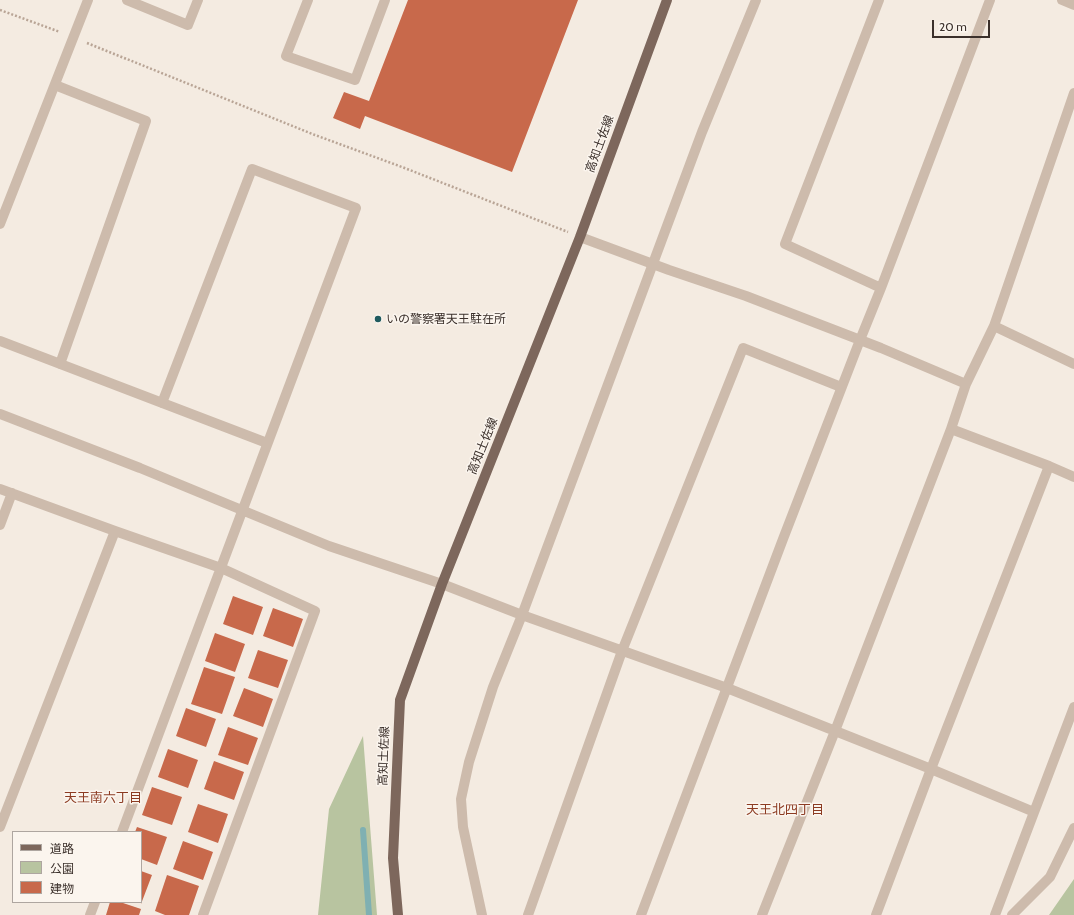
<!DOCTYPE html>
<html>
<head>
<meta charset="utf-8">
<style>
	body { margin:0 }
	#map { position:relative; width:1074px; height:915px; overflow:hidden; background:#f4ebe1; font-family:Cabin,"Noto Sans JP",sans-serif }
	canvas { display:block }
	.legend { position:absolute; left:12px; top:831px; width:130px; height:72px; box-sizing:border-box; background:#fbf5ee; border:1px solid #aea6a0; margin:0; padding:5px 7px; list-style:none; font-size:12px; color:#3b302b }
	.legend li { display:flex; align-items:center; gap:8px; height:20px }
	.legend b { width:20px; border:1px solid #aea6a0 }
	.scale { position:absolute; left:932px; top:20px; width:58px; height:18px; box-sizing:border-box; border:2px solid #3b302b; border-top:0; padding-left:5px; font-size:12px; line-height:14px; white-space:nowrap; color:#3b302b; -webkit-text-stroke:3px #fbf5ee; paint-order:stroke }
</style>
</head>
<body>
<div id="map">
<canvas width="1074" height="915"></canvas>
<ul class="legend">
<li><b style="height:5px;background:#7d675c"></b>道路</li>
<li><b style="height:11px;background:#b8c4a0"></b>公園</li>
<li><b style="height:11px;background:#c8694b"></b>建物</li>
</ul>
<div class="scale">20 m</div>
</div>
<script>
const g = document.querySelector('canvas').getContext('2d');
g.lineJoin = 'round';
function paint(path, color) {
  g.fillStyle = color;
  g.fill(path, 'evenodd');
}
function trace(path, color, width, dash) {
  g.strokeStyle = color;
  g.lineWidth = width;
  g.lineCap = dash ? 'butt' : 'round';
  g.setLineDash(dash || []);
  g.stroke(path);
}
function write(font, color, halo, rows, align = 'center') {
  g.font = font + ' Cabin,"Noto Sans JP",sans-serif';
  g.lineWidth = 3;
  g.setLineDash([]);
  g.textBaseline = 'middle';
  g.strokeStyle = halo;
  g.fillStyle = color;
  for (const [text, x, y, turn = 0] of rows) {
    g.save();
    g.translate(x, y);
    g.rotate((+turn || 0) * Math.PI / 180);
    g.textAlign = isNaN(turn) ? turn : align;
    if (halo) g.strokeText(text, 0, 0);
    g.fillText(text, 0, 0);
    g.restore();
  }
}
paint(new Path2D(`
	M363,736L377,915H318L329,809Z
	M1074,879V915H1049Z`), '#b8c4a0');
trace(new Path2D(`
	M363,830L369,915`), '#7fb0b2', 6);
paint(new Path2D(`
	M408,0H578L512,172L365,116L360,129L333,118L344,92L369,101Z
	M233,596L263,607L253,635L223,624Z
	M273,608L303,619L293,647L263,636Z
	M215,633L245,644L235,672L205,661Z
	M258,650L288,660L278,688L248,678Z
	M204,667L235,677L222,714L191,704Z
	M244,688L273,699L263,727L233,716Z
	M186,708L216,719L206,747L176,736Z
	M228,727L258,738L248,765L218,755Z
	M168,749L198,760L188,788L158,777Z
	M214,761L244,772L234,800L204,789Z
	M152,787L182,797L172,825L142,815Z
	M198,804L228,814L218,843L188,832Z
	M137,827L167,837L157,865L141,859V832H135Z
	M183,841L213,852L203,880L173,869Z
	M141,871L152,875L141,904Z
	M167,875L199,886L189,915H165L155,911Z
	M110,902H120L141,909L139,915H106Z`), '#c8694b');
trace(new Path2D(`
	M0,10L60,32
	M87,43L315,135L402,167L568,232`), '#b9a596', 2.5, [2, 2]);
trace(new Path2D(`
	M127,0L188,25L198,0
	M308,0L286,56L355,80L385,0
	M879,0L785,244L881,288
	M1062,0L1074,5
	M55,85L146,121L60,364
	M0,224L88,0
	M580,237L669,270L746,296L881,348L966,384
	M994,326L1074,93
	M0,341L267,443
	M1074,364L994,326L966,384L951,429L1049,466L1074,477
	M0,414L140,468L329,546L442,584L522,615L727,688L931,769L1034,812
	M0,489L115,531L221,568L315,611L203,915
	M0,525L12,493
	M0,827L115,531
	M122,832C200,624 277,416 356,208L252,169L162,403
	M90,915L95,902
	M482,915L463,827L461,799L469,762L493,687L522,615L702,132L756,0
	M528,915L622,651L743,348L841,387
	M641,915L783,539L860,340L881,288L990,0
	M762,915L835,731L951,429
	M876,915L931,769L1049,466
	M995,915L1074,707
	M1012,915L1050,877L1074,828`), '#cdbbac', 10);
trace(new Path2D(`
	M398,915L393,858L400,700L442,584L580,237L667,0`), '#7d675c', 10);
for (const [x, y, r, color] of [
	[378,319,4,"#1f5a5e"]
]) {
  const dot = new Path2D();
  dot.arc(x, y, r, 0, 2 * Math.PI);
  g.fillStyle = color;
  g.fill(dot);
  trace(dot, '#fbf5ee', 1.5);
}
write('12px', '#3b302b', '#fbf5ee', [
	["高知土佐線",600,144,-70],
	["高知土佐線",483,446,-68],
	["高知土佐線",384,756,-88]
]);
write('12px', '#3b302b', '#fbf5ee', [
	["いの警察署天王駐在所",386,319]
], 'left');
write('13px', '#8c3b22', '#fbf5ee', [
	["天王南六丁目",103,798],
	["天王北四丁目",785,810]
]);
</script>
</body>
</html>
